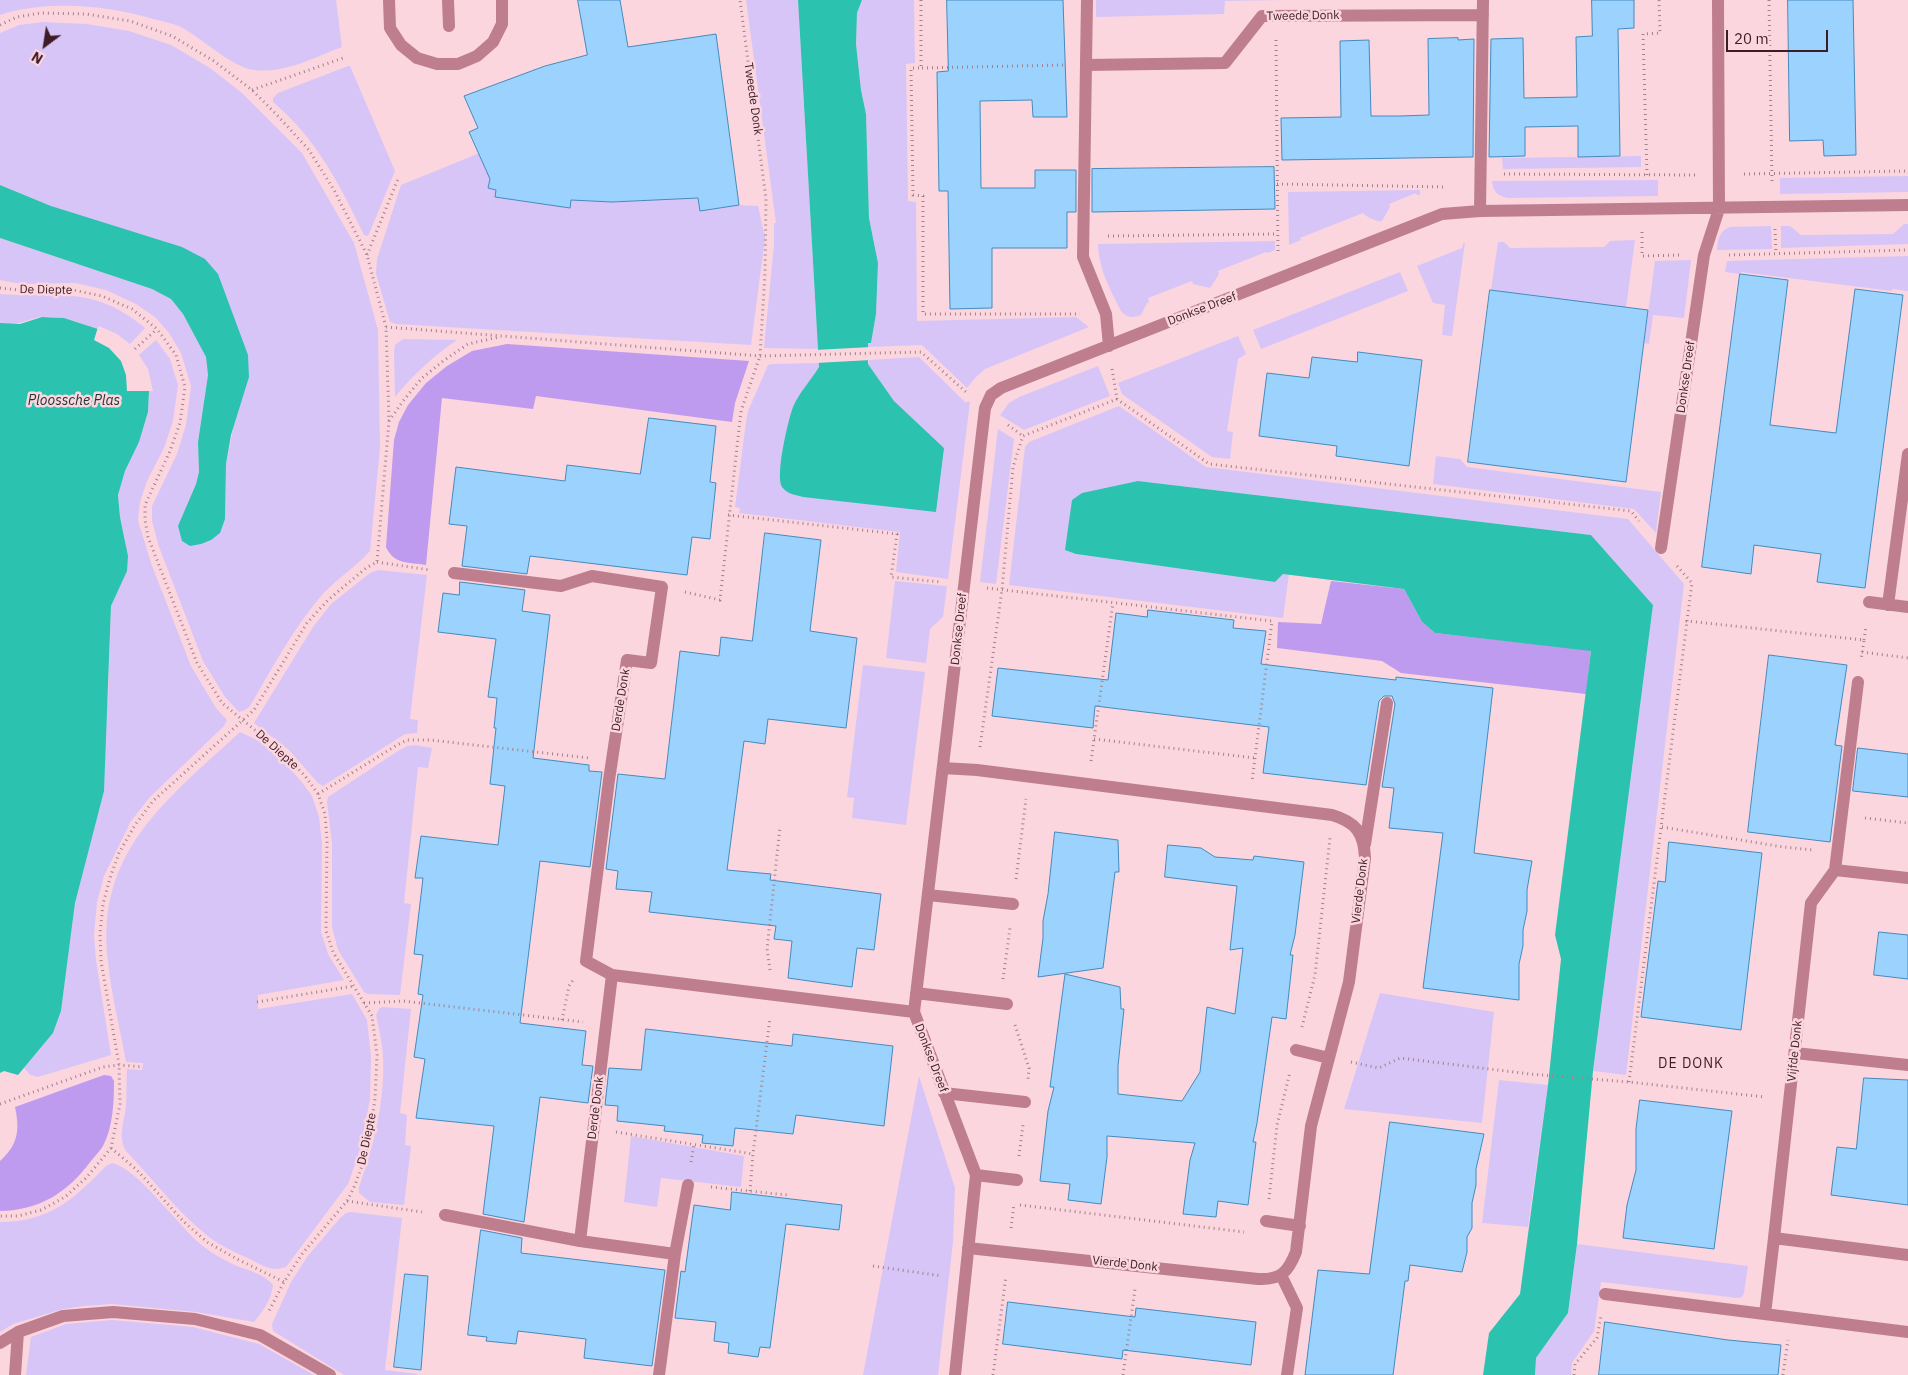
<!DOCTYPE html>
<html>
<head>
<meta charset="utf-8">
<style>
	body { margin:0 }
	#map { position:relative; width:1908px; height:1375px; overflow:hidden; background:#fbd6de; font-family:"IBM Plex Sans",sans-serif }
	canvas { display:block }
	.north { position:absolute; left:20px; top:20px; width:50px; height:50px; -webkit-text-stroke:4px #fbd6de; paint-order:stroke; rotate:211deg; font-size:14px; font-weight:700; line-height:20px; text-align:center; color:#3d1c25 }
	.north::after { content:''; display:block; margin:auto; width:18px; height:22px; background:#3d1c25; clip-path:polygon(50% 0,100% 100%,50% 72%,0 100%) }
	.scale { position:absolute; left:1726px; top:30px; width:102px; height:22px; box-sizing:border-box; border:2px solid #3d1c25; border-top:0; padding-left:6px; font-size:15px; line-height:18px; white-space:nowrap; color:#3d1c25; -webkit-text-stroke:4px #fbd6de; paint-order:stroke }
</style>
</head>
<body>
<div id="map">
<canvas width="1908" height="1375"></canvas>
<div class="north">N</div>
<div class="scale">20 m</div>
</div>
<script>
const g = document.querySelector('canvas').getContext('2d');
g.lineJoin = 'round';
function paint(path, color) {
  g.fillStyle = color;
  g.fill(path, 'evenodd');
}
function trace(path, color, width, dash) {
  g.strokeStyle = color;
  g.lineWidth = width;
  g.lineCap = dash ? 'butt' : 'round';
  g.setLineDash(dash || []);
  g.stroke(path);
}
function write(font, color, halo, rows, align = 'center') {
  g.font = font + ' "IBM Plex Sans",sans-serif';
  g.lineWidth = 5;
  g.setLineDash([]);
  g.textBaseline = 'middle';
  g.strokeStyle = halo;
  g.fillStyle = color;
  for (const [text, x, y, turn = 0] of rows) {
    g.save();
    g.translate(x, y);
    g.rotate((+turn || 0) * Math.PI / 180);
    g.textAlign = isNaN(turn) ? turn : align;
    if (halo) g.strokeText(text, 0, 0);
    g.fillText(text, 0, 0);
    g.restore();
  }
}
paint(new Path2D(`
	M0,0H336L342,47C315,57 284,74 254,70C231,67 201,37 179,26C171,23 162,21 153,19C107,5 45,0 0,15Z
	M746,0H798L818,349L764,348L774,244V223H776Z
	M862,0H914L915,63L906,64L908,201L916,202L917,321L1076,317L1089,327L985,369L975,378L967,388L922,345L868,347V343H871L876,314L878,263L869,218L866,114L861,90L856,44L857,13Z
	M1096,0H1284L1225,1L1224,14L1096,17Z
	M43,22L87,24L129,31L171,45L210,68L242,93L302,153L354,243L378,330L380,448L370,551C355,568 336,579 321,596C293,629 272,668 250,706L245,710L239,712L225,697L203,661L159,547L152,521V506L177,454L186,425L191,386L181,353L169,333L155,317L136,304L106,290L75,283L21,284L0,280V238L152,289L171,299L183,314L206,357L208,375L198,442L199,472L196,484L186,507L225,519L226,464L248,355L51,206L0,185V33L19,25Z
	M348,66H350L395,171L369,234L367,236L364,235C340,185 316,138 273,102V98L278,93Z
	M487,150L495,152L488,188L496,190L495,197L570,208L571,200L612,202L698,198L700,211L739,205L758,206L765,238L751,345L396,324L390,322L376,274L377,259L401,185Z
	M1641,156V167L1503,169L1502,158Z
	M1908,176V192L1780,194V178Z
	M1658,180V196L1508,198C1498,196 1493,192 1492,181Z
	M1420,190V195H1417L1416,193L1389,204L1390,207L1382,221C1377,222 1366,217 1363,213L1300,238L1301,240L1289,245L1288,192Z
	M1904,224H1908V244L1781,248V226H1790L1801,235L1893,234Z
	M1771,226L1772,249L1717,250C1718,239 1719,231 1730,227Z
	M1635,240L1626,308L1491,290L1498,242H1504L1510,248L1604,247L1610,241Z
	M1275,241V250L1268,253L1266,252L1218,271L1219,274L1210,288L1193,284L1192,281L1148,298L1149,302L1147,303L1141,315C1132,318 1127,318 1121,311C1110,289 1099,270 1098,244Z
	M1463,243H1465L1452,336L1442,335L1445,305L1433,303L1417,266L1462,248Z
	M1908,256V291L1892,289V291L1741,272L1740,274L1725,272L1727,261Z
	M1691,260L1684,318L1653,315L1649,344L1644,343L1655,261Z
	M1400,272L1408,291L1261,349L1253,330Z
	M0,294C32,297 72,291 101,302C118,308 132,317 145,328L130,344L117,334L99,326L98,329C80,323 62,315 43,317C27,318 18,328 0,323Z
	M1238,336L1246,354L1238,359L1227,431L1233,432L1230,459L1212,457L1122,394L1118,383Z
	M403,339L457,340C432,357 415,373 395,397L394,351L395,345Z
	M156,340L170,359L178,385L173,421L164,448L147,481L140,502L138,520L151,563L191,666L216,708L227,720L224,726L150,797L131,821L104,876L97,902L94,935L96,960L111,1055L38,1077L30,1075L24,1068L53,1033L61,1011L75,903L108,699L111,606L126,571L125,539L120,517L118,495L125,471L139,442L148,412L149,391H153L148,369L139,355Z
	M919,357L966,403L968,401L970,402L948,579L896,572L900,532L739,513L740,508L735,507L746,422L748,411L768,365L772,364L819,363V368L794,406L783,447L780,480L944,448L894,401L868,364L869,360Z
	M1098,366L1110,396L1024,430L1000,415L1009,403L1019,397Z
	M1119,406L1206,467L1628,519L1684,584L1626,1075L1593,1071L1653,605L1591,535L1138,481L1076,554L1275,582L1283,574H1289L1283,618L1009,585L1025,447L1029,442Z
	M998,429L1014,439L996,584L980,582Z
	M1436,456L1460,459L1467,467L1661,492L1656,533L1634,509L1433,484Z
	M378,570L427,575L410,719L418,720L417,733L405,734L323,786L318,783L289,750L254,723L313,627L331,604L370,573Z
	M895,581L947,586L943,617L930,629L926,663L886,658Z
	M863,665L925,672L906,825L852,818L854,798L847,797Z
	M240,732L257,740L280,758L301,781L312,796L319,817L322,843L321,932L328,954L344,980L258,995V1009L352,994L367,1020L371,1056L370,1099L360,1150L348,1184L286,1267C270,1272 264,1266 250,1259C236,1253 221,1246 209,1237C178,1213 153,1179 126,1151C117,1135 125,1121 126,1105C127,1093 126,1081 127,1069L142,1070L143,1063L126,1062C120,1028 111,994 108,961C95,851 168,799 240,732Z
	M415,745L432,748L428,768L418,767L404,903L411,904L400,995L368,994L364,992L338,950L332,927V843L327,802L328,797L398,751L407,746Z
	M1380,993L1494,1012L1482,1123L1344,1109Z
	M382,1007L411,1009L400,1113L407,1115L405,1145L411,1146L404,1205L370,1202L359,1193V1187C374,1145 385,1102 383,1056C382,1042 379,1028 376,1015L379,1009Z
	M919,1076L955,1188L953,1242L938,1375H863Z
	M1499,1080L1548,1085L1528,1227L1482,1223Z
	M631,1136L744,1156L741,1187L661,1178L657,1207L624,1202Z
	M112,1163C139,1169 178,1227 204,1247C213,1254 226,1261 237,1266C250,1271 264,1274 273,1285C271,1300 264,1310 254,1322L196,1312L112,1304L84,1306L63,1309L13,1324L0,1332V1222C49,1222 73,1200 106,1166Z
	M351,1212L402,1218L385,1370L418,1374V1375H344L273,1331L272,1324L291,1282L307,1257L340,1218L346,1213Z
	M1577,1244L1748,1266L1744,1293L1742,1297L1738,1298L1601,1282L1594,1331L1572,1363L1571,1375H1535L1536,1358L1568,1313Z
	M112,1320L193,1327L259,1344L314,1375H26L31,1337L66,1324Z`), '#d8c5f7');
paint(new Path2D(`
	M507,344L749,361L735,403L732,422L536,396L533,409L442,398L426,565C409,562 394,565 386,547L394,440L399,422L408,405L426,383L447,366L472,351Z
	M1331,581L1404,589L1422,622L1435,633L1591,650L1586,694L1401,673L1382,661L1277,648L1278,622L1321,624Z
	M104,1075L111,1076L114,1081C114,1102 113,1127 103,1146C100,1151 95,1156 91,1161C67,1193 40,1210 0,1211V1161C18,1145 20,1130 15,1107Z`), '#be9bef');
paint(new Path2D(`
	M798,0H862L857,13L856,44L861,90L866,114L869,218L878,263L876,314L871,343H868V364L894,401L944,448L936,512L803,497C796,495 787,494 782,487C775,476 788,420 793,407C799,393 811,380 819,367Z
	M0,185L51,206L182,247L205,259L218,274L248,355L249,377L231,435L226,464L225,519L220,533L211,540L201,544L190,546L182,541L178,526L196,484L199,472L198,442L208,375L206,357L183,314L171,299L152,289L0,238Z
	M42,317L64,318L98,329L149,391L148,412L139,442L125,471L118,495L120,517L128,556L127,571L111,606L104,791L75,903L61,1011L53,1033L18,1075L4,1071L0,1073V323L20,324Z
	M1138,481L1591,535L1653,605L1593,1071L1577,1244L1568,1313L1536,1358L1535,1375H1483L1489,1333L1520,1294L1548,1085L1561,959L1555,935L1591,651L1435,633L1422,622L1404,589L1283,574L1275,582L1076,554L1065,550L1072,500L1082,493Z`), '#2cc2b0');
paint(new Path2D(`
	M98,327L117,336L134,349L147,369L152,391H127L126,375L121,361L109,348L94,340Z
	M871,347V360L816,363L815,350Z`), '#fbd6de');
const building = new Path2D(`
	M578,0H620L628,47L716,34L739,205L700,211L698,198L612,202L571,200L570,208L495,197L496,190L488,188L490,179L469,132L478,128L464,96L545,66L587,55Z
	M947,0H1063L1067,117H1033L1032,100L980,101L981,188H1035V170H1076V212H1067V248H992V308L950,309L948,191H939L937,72L948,71Z
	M1592,0H1634V28L1618,29L1620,156L1578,157V126L1525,127V156L1489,157L1491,39L1523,38L1524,98L1577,97L1576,37L1592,36Z
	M1788,0H1853L1856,155L1824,156L1823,140L1790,141Z
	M1458,38V40L1474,39L1473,157L1282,160L1281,118L1341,117L1340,41L1369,40L1371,116H1400L1429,115L1428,39Z
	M1274,167L1275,209L1092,212V169Z
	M1740,274L1788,280L1770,425L1836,433L1855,289L1903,295L1865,588L1817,582L1821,554L1754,545L1751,574L1702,567Z
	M1490,290L1648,310L1626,482L1468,462Z
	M1358,352L1422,360L1409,466L1336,456L1337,446L1259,436L1267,373L1309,378L1312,357L1357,362Z
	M649,418L716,426L710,482L716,483L710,539L692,537L687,575L530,556L527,574L462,566L467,526L449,524L456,467L565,481L567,465L640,474Z
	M765,533L821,540L810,631L857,638L846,728L768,719L765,744L744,741L727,870L771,874L770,880L881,894L874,950L857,948L852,987L788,978L792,941L774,939L776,926L649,912L652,892L616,889L618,871L606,869L618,774L665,779L680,651L719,656L721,637L752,641Z
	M460,582L525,590L522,611L550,615L533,758L589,765V771L602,772L590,867L540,861L520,1023L586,1031L582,1065L593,1066L588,1103L540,1097L524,1222L483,1214L494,1126L416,1118L425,1059L414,1057L423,995L418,994L423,955L414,954L423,878H415L421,836L498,845L505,786L490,784L496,728H494L497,698L488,697L496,639L438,632L443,593L459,595Z
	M1148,610L1234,620L1233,628L1266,631L1261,664L1352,675L1396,680V677L1493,688L1474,853L1532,861L1527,890V911L1523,930V946L1519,964V1000L1423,988L1443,833L1389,828L1394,788L1382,787L1395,704L1392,696H1384L1379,701L1366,785L1263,773L1269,727L1095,706L1093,728L992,716L998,668L1108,680L1116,613L1147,617Z
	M1769,655L1847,665L1835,745L1842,746L1830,842L1748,832Z
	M1858,748L1908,754V797L1853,791Z
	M1055,832L1118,840L1119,872H1115L1103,968L1038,977L1043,938V921L1048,894Z
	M1669,842L1762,853L1741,1030L1641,1017L1658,881L1665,882Z
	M1168,845L1201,848L1215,857L1253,860L1254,856L1304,862L1295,935L1290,955H1293L1286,1019L1272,1017L1257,1123L1253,1142H1256L1248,1205L1218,1201L1216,1217L1183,1214L1190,1160L1195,1143L1107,1136V1157L1101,1204L1068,1200L1070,1184L1040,1181L1048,1111L1054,1087H1050L1065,974L1120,987L1121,1009H1124L1118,1066V1094L1182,1101L1200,1072L1207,1007L1235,1014L1243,948L1230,950L1237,886L1165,877Z
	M1879,932L1908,935V979L1874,975Z
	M646,1029L792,1046L793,1034L893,1046L884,1126L796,1115L793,1134L735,1128L733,1146L702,1143L703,1135L664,1131L665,1126L617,1121L618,1106L605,1105L609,1068L641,1070Z
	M1864,1078L1908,1080V1205L1831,1195L1837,1147L1856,1149Z
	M1640,1100L1732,1111L1714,1249L1623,1238L1627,1205L1636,1170V1129Z
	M1390,1122L1484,1134L1476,1169V1185L1472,1203V1228L1467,1237V1252L1462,1272L1410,1265L1408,1281H1405L1393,1375H1305L1318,1270L1369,1274Z
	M732,1192L842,1205L839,1230L786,1224L770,1348L760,1347L758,1357L728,1353L729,1343L714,1341L716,1322L675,1318L681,1271L685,1272L694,1205L730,1210Z
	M481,1230L522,1238L521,1253L665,1270L652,1366L584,1358L586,1339L518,1331L516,1344L486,1341L487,1337L468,1335Z
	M405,1274L428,1276L421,1370L394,1367Z
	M1008,1302L1135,1317L1136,1308L1256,1322L1251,1365L1123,1350L1122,1359L1003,1344Z
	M1605,1322L1728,1340L1781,1345L1778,1375H1599Z`);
paint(building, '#9bd3fe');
trace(building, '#448abd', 1);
trace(new Path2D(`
	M921,0V68H911L913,195L923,196V314H1080
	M1769,0L1772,183
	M0,25L17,17L41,13L86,14L130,21L172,36L214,61L252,90L277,115L309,150L334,190L367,255L386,327L389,421L377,562L366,568L328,600L307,623L254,710L153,801L135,825L119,853L110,878L103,904L100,934L101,961L119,1065L120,1104L111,1148L86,1178L65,1197L41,1210L18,1216H0
	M1276,40L1278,254
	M922,68L1063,65
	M252,90L346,57
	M1504,174L1695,175
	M1744,174L1908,171
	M1647,175L1643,34L1660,33L1659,0
	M1277,184L1447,187
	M1775,229L1776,254
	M1642,232V256L1680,255
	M1108,236L1277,234
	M367,255L398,179
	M1729,255L1908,250
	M0,288L19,290H73L102,296L132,309L157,329L176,355L185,387L180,423L170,451L145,505V520L148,537L197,663L222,703L284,754L305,776L318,794L325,814L327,840L326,931L333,952L372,1016L377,1055L375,1099L367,1152L355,1185L347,1201L302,1254L284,1282L268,1313
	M386,327L760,356L921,352L966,392
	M135,349L157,329
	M1112,369L1117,399L1209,464L1631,511L1639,521
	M389,421L403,401L421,379L443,361L468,344L499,337
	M1008,425L1023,436
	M728,515L897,534L891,577L941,582
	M377,562L430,570
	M1677,566L1692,583L1687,621L1864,640L1861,660
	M987,588L1272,621L1252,782
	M685,592L720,600L741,411L760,356L765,273L766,199L740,0
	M1864,640L1866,626
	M1862,652L1908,658
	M1094,739L1255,758
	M980,747L1002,590L1013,467L1023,436L1117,399
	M1091,761L1113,603
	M318,794L397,745L407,740H430L589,758
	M1865,818L1908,823
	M1662,827L1783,847L1814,850
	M1016,879L1026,799
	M770,970L767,949L780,827
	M1003,979L1010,928
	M257,1002L354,986
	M364,1003L403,1001L583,1022
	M562,1020L569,986L573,980
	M1015,1025L1029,1068L1028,1079
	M1302,1027L1315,975L1330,838
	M1351,1062L1379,1068L1400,1058L1530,1074L1629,1082L1765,1097
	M1629,1082L1687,621
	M0,1104L103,1067L119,1065L143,1067
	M616,1132L753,1154
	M111,1148L137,1170L183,1221L207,1242L237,1259L284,1282
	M1019,1156L1023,1125
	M691,1162L694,1144
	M711,1187L787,1195
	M750,1191L753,1154L770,1018
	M1269,1199L1277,1125L1290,1072
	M347,1201L422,1212
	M1020,1205L1244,1232
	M1011,1228L1014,1204
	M873,1266L942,1276
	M993,1375L1006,1276
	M1123,1375L1135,1289
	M1574,1375L1575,1364L1597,1338L1601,1316
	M1783,1375L1788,1340`), '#a48189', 3, [1, 4]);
trace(new Path2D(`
	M389,0L390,28L401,45L417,58L437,64H458L477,56L493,42L502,24V0
	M448,0L449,26
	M1087,0L1083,257L1106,314L1109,346
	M1086,65L1225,63L1262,16L1483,15
	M1480,211L1483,0
	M1661,548L1704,255L1719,209L1718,0
	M454,573L561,586L592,576L662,587L651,663L627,660L609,780L586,961L612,975L580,1241
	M1869,602L1908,607
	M1888,605L1908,454
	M943,768L977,770L1332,815C1356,822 1364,833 1365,858L1349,982L1311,1126L1296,1252C1288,1272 1281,1280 1258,1279L968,1248
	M1365,844L1387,703
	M1835,870L1858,682
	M1908,878L1835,870L1811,903L1774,1238L1908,1255
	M928,895L1013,904
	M612,975L914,1012
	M916,993L1007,1004
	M1296,1050L1329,1058
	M1795,1053L1908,1065
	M944,1093L1025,1102
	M976,1175L1017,1180
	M445,1215L580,1241L675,1254
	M1266,1221L1300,1226
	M1281,1275L1297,1308L1287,1375
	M1605,1294L1908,1332
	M1765,1314L1774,1238
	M0,1343L18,1332L63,1316L113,1312L195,1319L260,1335L330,1375
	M15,1375L18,1332
	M659,1375L675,1254L688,1185
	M955,1375L976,1175L914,1012L985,408L991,395L1001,388L1442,214L1480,211L1908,205`), '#be7e8e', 12);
write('12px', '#3d1c25', '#fbd6de', [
	["Tweede Donk",1303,16,-1],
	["Tweede Donk",753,99,82],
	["De Diepte",46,290,1],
	["Donkse Dreef",1202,309,-21],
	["Donkse Dreef",1686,377,-82],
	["Donkse Dreef",959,629,-84],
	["Derde Donk",621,700,-81],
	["De Diepte",277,750,42],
	["Vierde Donk",1360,891,-83],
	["Vijfde Donk",1795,1051,-84],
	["Donkse Dreef",931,1058,69],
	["Derde Donk",596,1108,-83],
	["De Diepte",367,1139,-78],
	["Vierde Donk",1125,1264,6]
]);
write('italic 14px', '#1b332f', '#fbd6de', [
	["Ploossche Plas",74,401]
]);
g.letterSpacing = '1px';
write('14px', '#3d1c25', '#fbd6de', [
	["DE DONK",1691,1064]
]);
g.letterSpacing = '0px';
</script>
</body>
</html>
